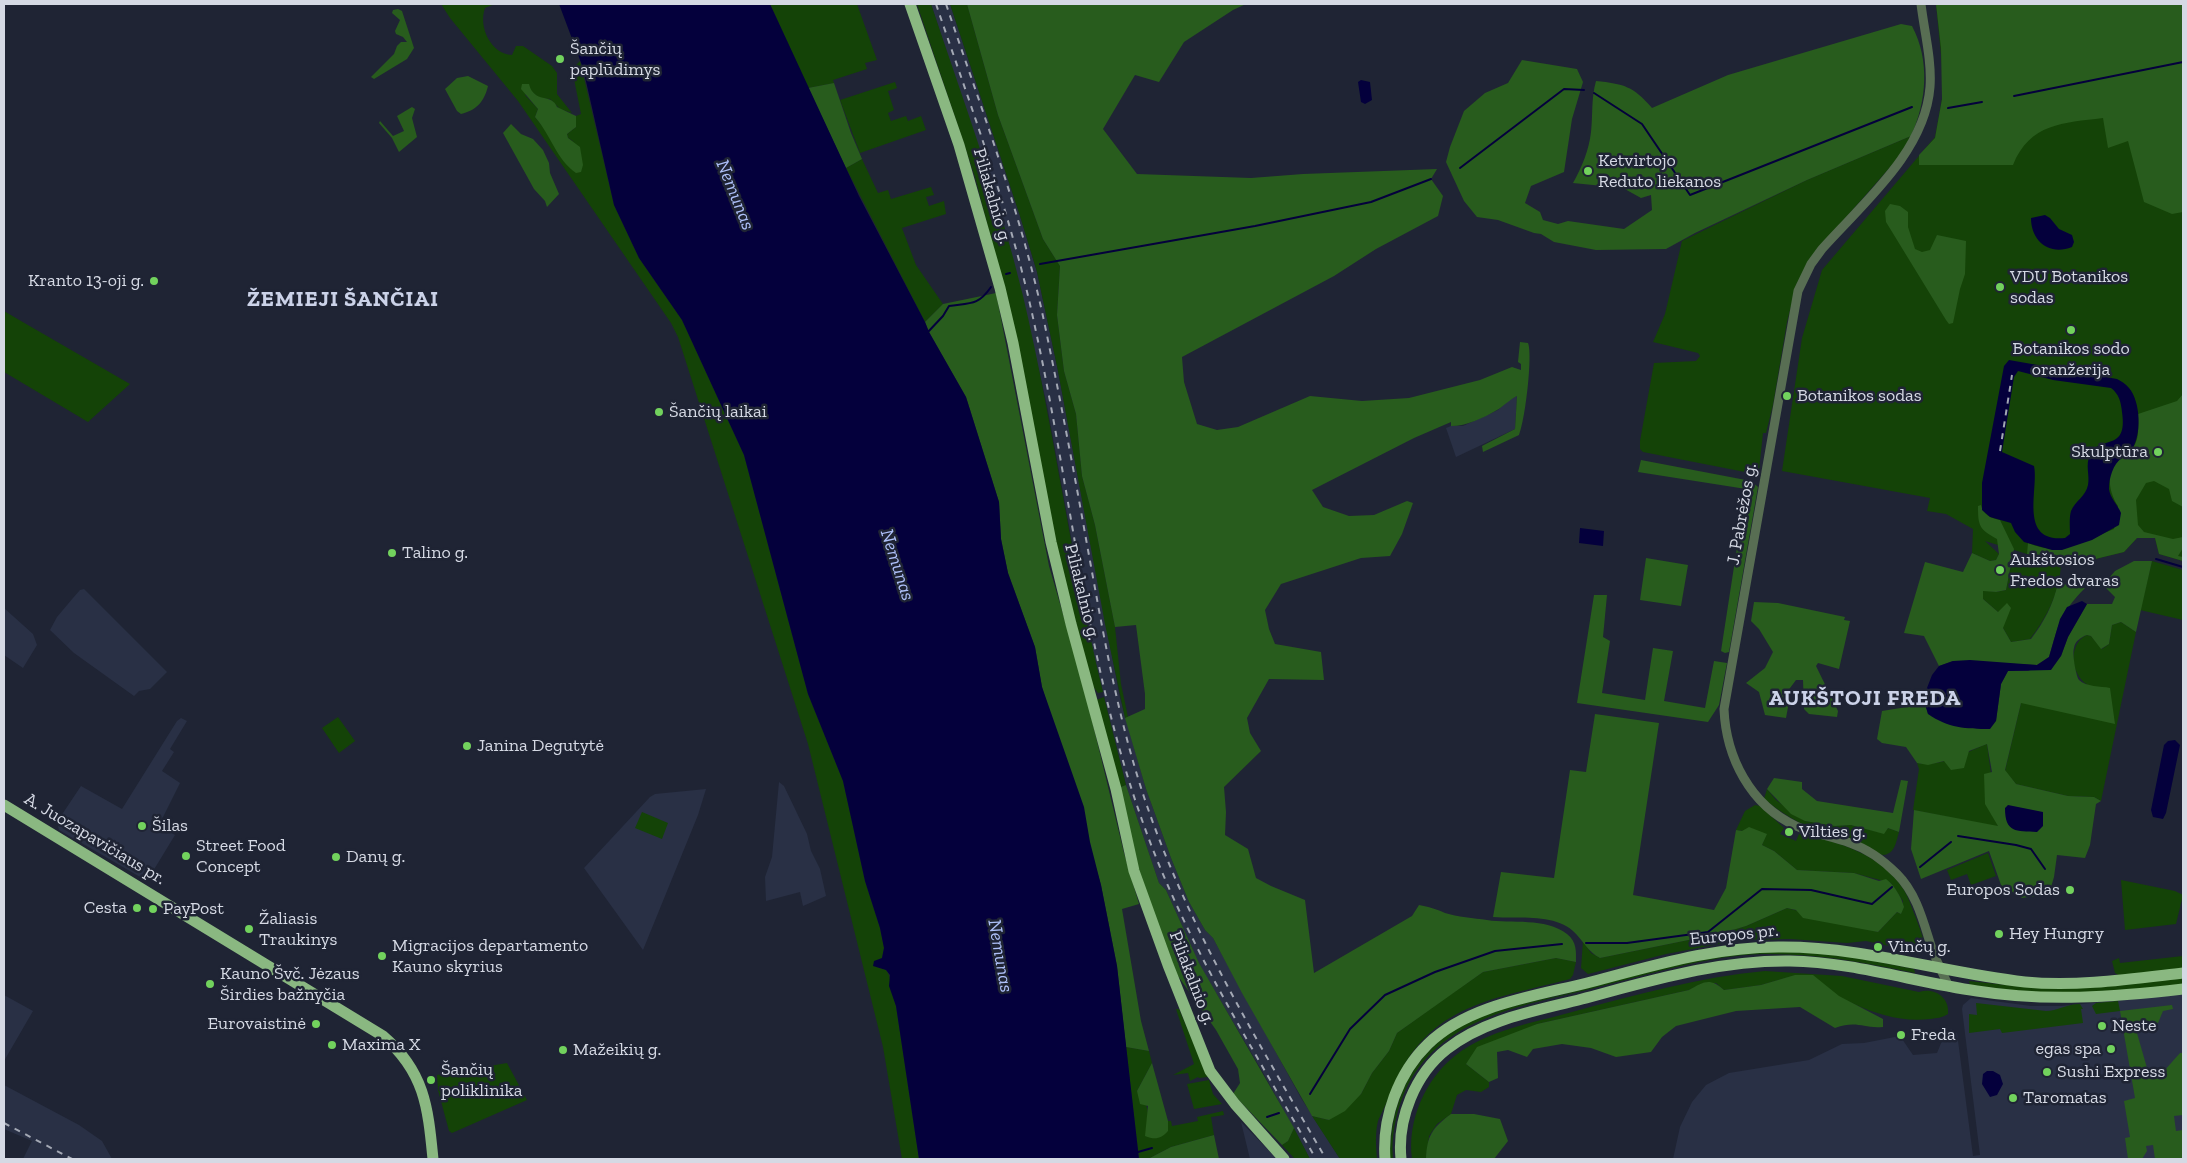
<!DOCTYPE html>
<html>
<head>
<meta charset="utf-8">
<style>
	body { margin:0 }
	#map { position:relative; width:2187px; height:1163px; overflow:hidden; background:#1f2434; font-family:"Zilla Slab",serif }
	canvas { display:block }
	.frame { position:absolute; inset:0; border:5px solid #d5d9e4; pointer-events:none }
</style>
</head>
<body>
<div id="map">
<canvas width="2187" height="1163"></canvas>
<div class="frame"></div>
</div>
<script>
const g = document.querySelector('canvas').getContext('2d');
g.lineJoin = 'round';
function paint(path, color) {
  g.fillStyle = color;
  g.fill(path, 'evenodd');
}
function trace(path, color, width, dash) {
  g.strokeStyle = color;
  g.lineWidth = width;
  g.lineCap = dash ? 'butt' : 'round';
  g.setLineDash(dash || []);
  g.stroke(path);
}
function write(font, color, halo, rows, align = 'center') {
  g.font = font + ' "Zilla Slab",serif';
  g.lineWidth = 5;
  g.setLineDash([]);
  g.textBaseline = 'middle';
  g.strokeStyle = halo;
  g.fillStyle = color;
  for (const [text, x, y, turn = 0] of rows) {
    g.save();
    g.translate(x, y);
    g.rotate((+turn || 0) * Math.PI / 180);
    g.textAlign = isNaN(turn) ? turn : align;
    if (halo) g.strokeText(text, 0, 0);
    g.fillText(text, 0, 0);
    g.restore();
  }
}
paint(new Path2D(`
	M931,4H950L1020,216L1037,272L1058,371L1120,698L1146,789L1171,858L1189,902L1205,930L1213,938L1301,1098L1340,1159H1310L1265,1076L1199,964L1166,890L1159,883L1126,785L1090,640L1047,405L1010,248Z
	M1517,396L1515,429L1456,457L1446,428L1451,426H1463L1498,410L1510,399Z
	M84,589L167,672L150,689L139,691L134,696L74,653L50,630L57,617L73,598L80,590Z
	M4,608L33,634L37,645L23,668L4,655Z
	M181,718L187,721L170,749L174,752L162,771L180,783L159,825L175,835L147,881L59,830L57,822L81,786L122,809L177,721Z
	M779,782L784,786L807,834L811,851L820,869L826,896L803,906L800,892L766,901L765,877L772,857Z
	M706,789L698,815L643,950L584,868L650,797L655,794Z
	M2183,994V1159H1673L1680,1127L1692,1102L1706,1085L1729,1073L1809,1060L1842,1044L1864,1043L1900,1036L1913,1055L1937,1053L1944,1036L1951,1029L1957,1033L1973,1156L1980,1155L1962,1009L1963,1005L1971,998L2031,1006H2061Z
	M4,995L33,1011L4,1061Z
	M4,1085L79,1125L102,1141L112,1159H23L32,1141L4,1129Z
	M1241,1122L1277,1159H1250Z`), '#293045');
paint(new Path2D(`
	M441,4H495L485,8C478,27 491,54 512,55L516,46H523L552,66L557,73V94L572,113L560,109L550,99L539,98L530,90L525,95L538,109L535,117L544,128L575,142L568,138L567,134L576,127V116L581,114L573,74L574,67L580,61L614,205L639,258L682,320L744,455L808,694L843,781L865,881L880,928L884,948L882,958L876,966C878,968 883,968 886,970C891,975 893,998 896,1006L919,1159H902L883,1047L808,744L678,337L671,323L518,101L450,18Z
	M770,4H857L877,60L865,63L867,69L833,80L834,83L808,88Z
	M917,4H931C963,100 999,197 1023,296C1054,427 1071,561 1103,692L1098,693L1092,685L1057,549L1017,339L975,177Z
	M950,4H967L998,115L1043,239L1060,266L1057,315L1064,371L1076,414L1082,476L1095,525L1115,627L1121,684L1128,717L1125,718L1105,624L1058,371L1037,272L1020,216Z
	M1936,4H2183V561L2159,554L2155,538H2137L2124,552L2083,562L2027,554L1985,541L1999,554L1996,560L1990,561L1972,553L1973,529L1946,514L1927,511L1930,498L1782,471L1802,338L1822,270L1935,137L1942,99L1943,75Z
	M895,82L897,88L888,91L894,110L888,113L891,121L906,116L908,121L921,116L926,130L860,153L840,100Z
	M1911,136L1899,157L1841,223L1797,283L1787,322L1773,405L1766,433H1763L1759,470L1751,471L1750,473L1643,452L1640,449V441L1654,363L1696,361L1700,356L1698,353L1653,342L1665,314L1682,241L1807,180Z
	M862,159L878,193L888,190L891,199L931,187L934,195L926,197L929,206L944,201L946,214L902,228L916,265L943,304L925,322L846,168Z
	M4,311L21,321L130,384L88,422L4,372Z
	M2013,556L2061,566C2059,594 2047,617 2030,639L2011,642L2003,628L1998,612L1983,599V590L1996,592L2006,590Z
	M2152,561L2183,570V620L2140,610Z
	M2121,622L2136,632L2101,801L2094,797L2068,796L2016,784L2005,771L2021,703L2088,685C2070,675 2068,643 2087,635L2091,636L2102,649L2109,644L2112,625Z
	M1104,697L1126,785L1118,788L1096,700Z
	M338,717L355,741L339,753L322,728Z
	M1987,744L1998,827L1913,810L1919,769L1917,763C1940,768 1966,752 1987,744Z
	M1767,789L1776,800L1805,821L1835,826L1851,825L1883,833L1888,828L1899,832C1896,842 1895,854 1883,855C1842,843 1798,827 1764,799Z
	M1755,805L1760,806L1784,828L1780,834L1796,841L1799,834C1837,841 1882,854 1904,890C1909,898 1912,909 1916,918C1919,927 1924,937 1924,947L1908,950L1866,941L1847,943L1790,939L1740,940L1666,954L1592,973L1588,974L1581,968L1583,941L1591,953L1600,958L1723,933L1746,926L1787,908L1878,932L1897,912L1901,914L1903,901L1891,883L1854,873L1797,870L1774,851L1762,845L1766,834L1736,830L1745,811Z
	M642,812L668,823L662,839L635,828Z
	M1988,853L1996,876L1971,885L1967,874L1951,880L1947,870Z
	M2121,880L2175,891L2183,895L2176,924L2125,930Z
	M1765,951L1815,953L1860,958L1914,969L1915,973C1863,962 1815,953 1762,954C1709,956 1657,972 1606,985C1530,1005 1436,1014 1403,1096C1395,1116 1391,1138 1393,1159H1390C1390,1118 1401,1079 1431,1049C1466,1012 1525,1004 1573,992C1616,980 1660,966 1705,958C1724,955 1745,953 1765,951Z
	M2183,956V969L2120,976L2115,973L2112,961L2119,958L2120,963Z
	M1556,958L1576,962L1573,975L1570,979C1486,1001 1424,1005 1389,1097C1386,1105 1381,1113 1378,1121C1375,1133 1376,1147 1377,1159H1340L1312,1116L1329,1120L1361,1094L1372,1073L1389,1051L1397,1033L1444,999L1483,972Z
	M1765,971L1842,976L1919,992C1934,987 1950,997 1948,1014C1942,1018 1937,1018 1930,1019C1881,1025 1838,995 1796,975L1761,985L1724,990L1716,983L1701,984L1689,990L1537,1024L1466,1064L1489,1082V1087L1481,1092L1466,1090L1457,1095L1451,1114L1437,1124L1429,1136L1426,1159H1412C1407,1121 1425,1079 1456,1055C1488,1030 1533,1023 1572,1012C1635,995 1699,977 1765,971Z
	M2183,978V985L2115,993L2028,992L1970,985L1969,981L2025,987Z
	M2118,1001L2120,1011L2096,1014L2092,1006L2096,1003Z
	M1976,1003L2046,1011C2057,1011 2067,1004 2080,1004L2083,1009H2081L2083,1023L2002,1033L2000,1029L1969,1033V1014L1977,1015Z
	M1176,1009H1179L1208,1077L1199,1078L1198,1077L1190,1081L1188,1073L1173,1075L1194,1064Z
	M1126,1047L1149,1051L1152,1063L1137,1091C1152,1111 1148,1112 1146,1136L1168,1131V1121H1171L1172,1126L1198,1121L1197,1117L1223,1111L1224,1115L1211,1117L1214,1135L1171,1147L1148,1159H1139Z
	M507,1063L527,1100L452,1133L449,1131L438,1090L437,1075Z
	M1209,1080L1213,1094L1222,1104L1194,1109L1187,1084Z
	M1294,1128L1310,1159H1295L1282,1145L1288,1141Z`), '#144307');
paint(new Path2D(`
	M967,4H1246L1233,10L1184,42L1159,82L1135,75L1103,129L1137,174L1251,178L1303,174L1437,169L1431,179L1443,196L1438,216L1376,249L1334,276L1182,357L1184,382L1197,424L1217,430L1238,427L1310,396L1362,401L1409,398L1480,380L1512,367L1521,370V364L1518,362L1520,342L1528,343C1533,355 1525,422 1519,435L1483,452L1482,446L1515,429L1517,396C1509,400 1504,406 1497,410C1483,418 1467,426 1451,426V422L1414,438L1312,490L1323,507L1349,516L1374,515L1407,501L1413,503L1402,534L1390,556L1361,558L1281,584L1265,610L1269,629L1275,644L1321,652L1324,680L1269,679L1247,718L1250,733L1261,751L1224,787L1226,812L1225,835L1248,849L1256,878L1271,886L1305,900L1314,973L1412,916L1419,905C1429,907 1436,909 1445,913C1457,917 1474,918 1487,920C1512,924 1545,917 1567,934C1577,942 1576,951 1576,962L1556,958L1483,972L1397,1033L1389,1051L1372,1073L1361,1094L1345,1111L1329,1120L1312,1116L1242,993L1213,938L1205,930L1189,902L1171,858L1146,789L1125,718L1145,709V694L1136,625L1115,627L1095,525L1082,476L1076,414L1064,371L1057,315L1060,266L1043,239L998,115Z
	M1936,4H2183V212L2172,214L2144,202L2128,141L2108,148L2103,118C2063,123 2030,123 2013,165H1919V155L1935,138L1942,99L1941,48Z
	M398,9L402,11L414,48L407,59L374,79L371,77L394,54L397,46L401,42H407L403,37L396,34L395,31L400,20L392,13L393,10Z
	M1901,24L1912,26C1930,60 1927,101 1911,136L1807,180L1695,233L1666,249L1596,250L1554,242L1541,234L1534,233L1498,220L1477,217L1464,201L1446,162L1450,147L1464,111L1485,93L1508,83L1522,60L1577,69L1583,82L1572,119L1564,172L1531,186L1525,203L1540,212L1543,220L1558,224L1568,221L1624,229L1652,210L1651,195L1641,198L1623,188L1573,183C1582,167 1589,150 1591,132C1593,114 1591,99 1596,81C1624,84 1633,86 1652,108L1728,75Z
	M468,76L488,86C484,102 477,110 461,114L457,111L445,89L457,78Z
	M834,83L851,133L862,159L846,168L808,88Z
	M522,84H529C534,104 552,93 557,107L576,116V127L567,134L568,138L580,147L583,165L581,172L576,173C556,159 551,135 535,117L538,109L521,89Z
	M412,107L415,109L412,118L417,137L399,152L392,138L379,123L380,121L393,136L404,131L397,116Z
	M511,124L521,134L533,139L543,150L549,163L550,173L559,194L547,207L545,201L534,189L503,133Z
	M1890,204L1900,206L1908,212V227L1915,249L1922,252L1930,250L1937,235L1966,241L1965,274L1960,289L1953,323L1949,324L1946,320L1886,222L1885,211Z
	M996,293L1049,566L1082,679L1124,853L1139,904L1122,909L1141,1021L1149,1051L1126,1047L1117,966L1101,885L1042,687L1035,647L1008,573L1001,539L999,502L966,397L929,332L925,322L943,304Z
	M2183,394V507L2172,501L2169,489L2154,481L2146,483L2136,500L2138,525L2144,532L2173,539L2183,537V548L2178,556L2183,557V561L2159,554L2155,538H2137L2124,552L2083,562L2027,554L2028,543C2061,557 2084,541 2114,529L2118,506C2110,494 2105,474 2117,462C2125,454 2134,451 2137,439C2139,431 2138,422 2138,414L2177,401Z
	M1641,460L1751,481L1758,487L1729,652L1725,653L1721,651L1746,489L1638,472Z
	M1981,505C1983,515 1991,518 2000,520L2014,549L2006,590L1996,592L1983,591V599L1998,612L2007,603L2011,608L2003,628L2011,642L2031,639C2044,622 2053,605 2058,583L2085,588C2059,615 2059,623 2049,657L2037,665L1953,661L1939,666L1924,636L1904,633L1925,562L1963,572L1972,553L1990,561L1996,560L1999,554L1997,539C1979,529 1978,526 1978,506Z
	M1646,558L1688,565L1681,606L1640,600Z
	M2134,561H2152L2136,632L2121,622L2112,625L2109,644L2101,649L2091,636L2087,635C2081,637 2075,641 2074,648C2072,653 2076,676 2079,680C2086,687 2101,686 2110,688L2115,724L2021,703L2005,770L2016,784L2068,796L2094,797L2101,801L2096,804L2090,845L2085,858L2057,855L2054,877L2049,894L2022,898L2001,885L1989,851L1921,879L1911,849L1914,810L1998,826L1985,804L1984,774L1992,772L1987,744L1969,751L1964,768L1951,770L1944,761L1928,765L1917,763L1906,747L1882,743L1877,739L1882,711L1925,704L1928,714L1996,721L2001,684L2008,671H2028L2061,656L2068,637L2087,604H2112L2115,597L2103,585L2115,571Z
	M1594,595H1607L1603,637L1610,641L1602,693L1645,700L1653,648L1673,651L1664,701L1705,708L1714,661L1727,663L1719,705L1708,722L1577,703Z
	M1754,602L1778,603L1845,617L1844,620L1850,621L1839,669L1818,663L1816,666L1838,711L1837,717L1809,714L1804,709L1803,680H1796L1787,692L1789,702L1786,718L1765,715L1759,692L1746,683L1765,668L1773,652L1759,629L1751,621Z
	M1595,714L1659,723L1633,895L1714,910L1726,888L1736,830L1742,831L1749,827L1767,834L1762,845L1774,851L1797,870L1854,873L1879,881L1886,879C1894,885 1901,896 1904,907L1901,914L1897,912L1878,932L1803,918L1796,910L1787,908L1746,926L1723,933L1600,958C1588,952 1583,940 1573,931C1553,913 1517,919 1493,917L1501,872L1554,878L1570,770L1586,772Z
	M1774,778L1802,782V789L1817,801L1893,813L1901,780L1908,781L1899,832L1888,828L1884,834L1851,825L1835,826L1805,821L1791,814L1767,789Z
	M1126,785L1159,883L1166,890L1199,963L1294,1128L1288,1141L1282,1145L1233,1094L1240,1083L1238,1069L1216,1030L1173,969L1147,903L1118,788Z
	M1795,975H1813L1839,996L1883,1019V1027C1863,1029 1858,1020 1835,1028L1800,1007L1736,1011L1676,1026L1662,1037L1651,1052L1616,1057L1591,1048L1562,1044L1533,1049L1527,1057L1508,1050L1497,1052L1498,1078L1489,1082L1466,1064L1477,1047L1537,1024L1689,990C1705,981 1710,978 1724,990L1761,985Z
	M2172,1005L2173,1009L2163,1011L2158,1023L2135,1026L2149,1075L2164,1071L2180,1053H2183V1115L2174,1116L2176,1131L2183,1130V1159H2155L2153,1145L2146,1146L2147,1151L2142,1159H2128L2125,1138L2130,1137L2124,1101L2135,1098L2120,1011Z
	M1152,1063L1168,1121V1131C1161,1139 1155,1140 1145,1136L1148,1106L1140,1104L1137,1091Z
	M1451,1114H1474L1500,1119L1508,1141L1494,1159H1426C1427,1136 1432,1128 1451,1114Z
	M1214,1135L1219,1159H1148L1171,1147Z`), '#285c1d');
paint(new Path2D(`
	M559,4H770L859,196L925,322L929,332L966,397L999,502L1001,539L1008,573L1035,647L1042,687L1084,807L1090,842L1101,885L1117,966L1139,1159H919L896,1006L889,986L890,975L886,970L873,966L874,961L882,958L884,948L880,928L865,881L843,781L808,694L744,455L682,320L639,258L614,205L583,68Z
	M1361,80L1370,82L1372,100L1365,104L1361,102L1358,82Z
	M2045,215L2050,218L2059,229L2072,235L2074,242L2072,247C2049,256 2031,241 2031,218Z
	M2009,360L2117,379C2121,381 2126,384 2129,388C2141,402 2142,436 2131,451C2129,454 2125,455 2122,458C2113,464 2109,478 2109,489C2110,498 2118,505 2121,513L2119,525L2092,540L2062,550H2052L2024,542L2015,532L2011,523L1990,517L1982,510V483L2004,366ZM2018,371L2053,380L2111,388C2119,394 2121,402 2122,412C2128,453 2100,434 2090,455C2085,465 2090,475 2088,485C2086,496 2075,501 2071,511C2069,518 2070,527 2070,534L2065,538C2018,543 2039,489 2034,466L2002,452L2014,377Z
	M1580,528L1604,531L1603,546L1579,543Z
	M2082,601L2087,604L2068,637L2061,656L2051,670L2008,671L2001,684L1996,721L1990,729C1966,729 1948,728 1928,714L1925,704L1927,688L1932,675L1939,666L1953,661L1970,660L2037,665L2049,657L2060,619L2067,607Z
	M2175,740L2180,745L2166,813L2163,819L2153,817L2151,810L2164,745L2168,741Z
	M2008,805L2043,812V826L2037,832C2016,831 2005,833 2005,808Z
	M1987,1071H1993L2000,1075L2003,1084L1997,1095L1990,1097L1982,1084L1983,1074Z`), '#04003c');
trace(new Path2D(`
	M1594,93L1642,124L1690,195L1912,107
	M2014,96L2183,62
	M1948,108L1982,102
	M1460,168L1564,89L1584,90
	M1040,264L1255,226L1371,202L1431,179
	M1006,274L1010,273
	M927,333L943,316L949,306C970,303 978,306 991,287
	M2156,559L2183,567
	M1958,836L2016,845L2031,849L2045,869
	M1920,867L1951,842
	M1586,943H1627L1708,932L1762,889L1811,890L1872,904L1892,887
	M1310,1094L1350,1029L1385,995L1435,972L1495,951L1562,944
	M1267,1117L1279,1113
	M1138,1152L1152,1148`), '#04003c', 2);
trace(new Path2D(`
	M1921,4C1924,30 1932,60 1930,87C1925,152 1863,203 1822,249L1811,264L1798,291L1724,709C1726,757 1750,805 1796,826C1813,834 1832,836 1850,843C1868,849 1884,861 1897,874C1918,895 1924,925 1933,952C1938,964 1944,976 1949,987`), '#586e53', 9);
trace(new Path2D(`
	M910,4L959,145L1000,288L1013,343L1051,542L1071,624L1116,789L1134,871L1168,965L1210,1071L1235,1104L1284,1159
	M4,805L383,1036C425,1072 428,1108 433,1159
	M1385,1159C1382,1118 1398,1073 1428,1044C1468,1005 1535,996 1587,983C1652,966 1716,946 1783,947C1865,947 1944,973 2025,982C2077,987 2131,979 2183,973
	M1401,1159C1397,1119 1415,1074 1447,1049C1485,1019 1536,1011 1582,999C1650,981 1718,960 1790,961C1853,962 1914,982 1977,991C2046,1002 2114,997 2183,989`), '#8ab881', 11);
trace(new Path2D(`
	M936,4C972,110 1012,217 1035,327C1071,491 1086,662 1142,820C1184,940 1253,1049 1316,1159
	M946,4C981,108 1021,213 1044,321C1059,393 1073,466 1086,539C1102,626 1116,712 1144,797C1187,926 1258,1042 1326,1159
	M2000,451L2012,375
	M4,1123L72,1159`), '#a3a8b4', 2, [6, 6]);
for (const [x, y, r, color] of [
	[560,59,5,"#72d25d"],
	[1588,171,5,"#72d25d"],
	[154,281,5,"#72d25d"],
	[2000,287,5,"#72d25d"],
	[2071,330,5,"#72d25d"],
	[1787,396,5,"#72d25d"],
	[659,412,5,"#72d25d"],
	[2158,452,5,"#72d25d"],
	[392,553,5,"#72d25d"],
	[2000,570,5,"#72d25d"],
	[467,746,5,"#72d25d"],
	[142,826,5,"#72d25d"],
	[1789,832,5,"#72d25d"],
	[186,856,5,"#72d25d"],
	[336,857,5,"#72d25d"],
	[2070,890,5,"#72d25d"],
	[137,908,5,"#72d25d"],
	[153,909,5,"#72d25d"],
	[249,929,5,"#72d25d"],
	[1999,934,5,"#72d25d"],
	[1878,947,5,"#72d25d"],
	[382,956,5,"#72d25d"],
	[210,984,5,"#72d25d"],
	[316,1024,5,"#72d25d"],
	[2102,1026,5,"#72d25d"],
	[1901,1035,5,"#72d25d"],
	[332,1045,5,"#72d25d"],
	[2111,1049,5,"#72d25d"],
	[563,1050,5,"#72d25d"],
	[2047,1072,5,"#72d25d"],
	[431,1080,5,"#72d25d"],
	[2013,1098,5,"#72d25d"]
]) {
  const dot = new Path2D();
  dot.arc(x, y, r, 0, 2 * Math.PI);
  g.fillStyle = color;
  g.fill(dot);
  trace(dot, '#1f2434', 2);
}
write('18px', '#d5d9e4', '#1f2434', [
	["Šančių",570,49],
	["paplūdimys",570,70],
	["Ketvirtojo",1598,161],
	["Reduto liekanos",1598,182],
	["VDU Botanikos",2010,277],
	["sodas",2010,298],
	["Kranto 13-oji g.",144,281,"right"],
	["Botanikos sodo",2071,349,"center"],
	["oranžerija",2071,370,"center"],
	["Botanikos sodas",1797,396],
	["Šančių laikai",669,412],
	["Skulptūra",2148,452,"right"],
	["Talino g.",402,553],
	["Aukštosios",2010,560],
	["Fredos dvaras",2010,581],
	["Janina Degutytė",477,746],
	["Šilas",152,826],
	["Vilties g.",1799,832],
	["Street Food",196,846],
	["Concept",196,867],
	["Danų g.",346,857],
	["Europos Sodas",2060,890,"right"],
	["Cesta",127,908,"right"],
	["PayPost",163,909],
	["Žaliasis",259,919],
	["Traukinys",259,940],
	["Hey Hungry",2009,934],
	["Migracijos departamento",392,946],
	["Kauno skyrius",392,967],
	["Vinčų g.",1888,947],
	["Kauno Švč. Jėzaus",220,974],
	["Širdies bažnyčia",220,995],
	["Eurovaistinė",306,1024,"right"],
	["Neste",2112,1026],
	["Freda",1911,1035],
	["Maxima X",342,1045],
	["egas spa",2101,1049,"right"],
	["Mažeikių g.",573,1050],
	["Šančių",441,1070],
	["poliklinika",441,1091],
	["Sushi Express",2057,1072],
	["Taromatas",2023,1098]
], 'left');
write('18px', '#d5d9e4', '#1f2434', [
	["Piliakalnio g.",992,196,74],
	["J. Pabrėžos g.",1742,514,-80],
	["Piliakalnio g.",1082,592,76],
	["A. Juozapavičiaus pr.",95,839,31],
	["Europos pr.",1734,935,-6],
	["Piliakalnio g.",1192,978,69]
]);
write('italic 19px', '#aec0f9', '#1f2434', [
	["Nemunas",735,195,68],
	["Nemunas",897,565,72],
	["Nemunas",1000,956,80]
]);
g.letterSpacing = '1px';
write('bold 22px', '#cbd2e8', '#1f2434', [
	["ŽEMIEJI ŠANČIAI",343,300],
	["AUKŠTOJI FREDA",1865,699]
]);
g.letterSpacing = '0px';
</script>
</body>
</html>
